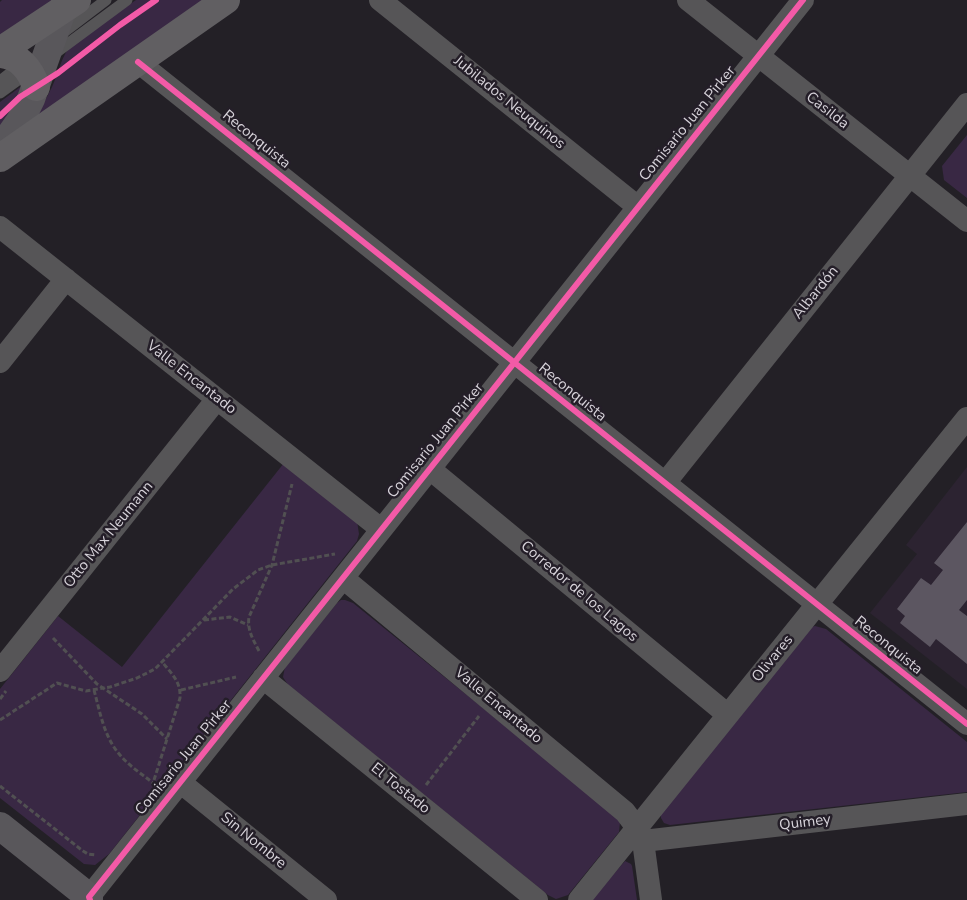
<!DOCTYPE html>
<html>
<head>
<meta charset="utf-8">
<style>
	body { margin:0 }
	canvas { display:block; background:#232026 }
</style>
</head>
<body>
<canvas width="967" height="900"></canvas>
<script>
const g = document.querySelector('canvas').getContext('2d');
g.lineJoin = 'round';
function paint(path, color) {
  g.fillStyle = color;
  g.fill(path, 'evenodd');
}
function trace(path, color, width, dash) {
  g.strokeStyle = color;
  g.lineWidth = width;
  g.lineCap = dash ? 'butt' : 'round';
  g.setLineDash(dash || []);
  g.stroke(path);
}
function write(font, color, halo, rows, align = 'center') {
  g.font = font + ' "Nunito Sans",sans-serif';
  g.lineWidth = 5;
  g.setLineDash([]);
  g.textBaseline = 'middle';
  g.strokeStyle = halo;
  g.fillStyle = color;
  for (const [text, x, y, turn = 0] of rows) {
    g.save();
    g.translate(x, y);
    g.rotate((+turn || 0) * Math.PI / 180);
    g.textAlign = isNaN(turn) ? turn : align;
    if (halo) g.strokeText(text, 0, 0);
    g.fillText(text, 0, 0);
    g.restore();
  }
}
paint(new Path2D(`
	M967,467V689L870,613L917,554L906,545Z`), '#2c2331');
paint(new Path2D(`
	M2,0H55L0,43V2Z
	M136,0H207L29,124C38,112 46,100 52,87C59,72 61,56 72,44Z
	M23,85L20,97L0,130V102Z
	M967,135V198L944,180L942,166Z
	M284,463L357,521L359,534L357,541L109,854L95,865L84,864L0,798V689L58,616L122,667Z
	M341,600H345L353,603L614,814L620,822L619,832L568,895L556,899L548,895L288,685L283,677L285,667L337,603Z
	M815,626L826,629L967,742V792L670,825L664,823L661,818V814L812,627Z
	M625,861L631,864L632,866L637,900H591Z`), '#392844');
paint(new Path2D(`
	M967,522V600L959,610L967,616V664L936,639L930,647L900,623L905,616L897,609L921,578L931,585L943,570L934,563Z`), '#5c5661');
trace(new Path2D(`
	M204,620L230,617L248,625
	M53,638L97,684L103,688L110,687L137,678L155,669L233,589L258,570L272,565L335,554
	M259,651C253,639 247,630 249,617L272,565L292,484
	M94,690C100,712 104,737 120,755C129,766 142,774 153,783
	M181,690L236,677
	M0,699L6,691
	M0,720L57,683L86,691L103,688L142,714L167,739
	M154,780L180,698C181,682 172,674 163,663
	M426,785L479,716
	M0,786L83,851L88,854L96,855`), '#515052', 3, [5, 2.5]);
trace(new Path2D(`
	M60,35L106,0
	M54,54L127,0
	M0,81L23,63
	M0,93L29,72`), '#565557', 11);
trace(new Path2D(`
	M380,0L638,207
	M688,0L967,221
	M138,62L967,724
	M0,227L381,529
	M0,362L66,279
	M430,469L728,715
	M665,483L967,104
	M343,578L625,812L637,828L643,841L651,900
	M0,671L217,399
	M263,678L537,900
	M180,782L326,900
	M643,841L967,804
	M92,900L89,897L803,0
	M579,900L967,418`), '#565557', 22);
trace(new Path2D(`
	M0,149L20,121L31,99L66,0
	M0,826L89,897`), '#59575b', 28);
trace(new Path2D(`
	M0,51L77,0
	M0,54C19,55 31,70 36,87
	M0,158L226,0`), '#615f62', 28);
trace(new Path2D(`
	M138,62L967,724
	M0,116L20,97L58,73L120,25L156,0
	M90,900L89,897L803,0`), '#f35aa7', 6);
write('15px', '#d6d2d9', '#241e28', [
	["Jubilados Neuquinos",509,103,39],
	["Casilda",827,111,38],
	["Comisario Juan Pirker",688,124,-51],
	["Reconquista",256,140,39],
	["Albardón",816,293,-51],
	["Valle Encantado",191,378,38],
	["Reconquista",572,393,39],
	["Comisario Juan Pirker",436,441,-51],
	["Otto Max Neumann",109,535,-51],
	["Corredor de los Lagos",579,592,40],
	["Reconquista",888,646,39],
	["Olivares",773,659,-51],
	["Valle Encantado",498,706,40],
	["Comisario Juan Pirker",184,758,-51],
	["El Tostado",400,789,39],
	["Quimey",805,823,-7],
	["Sin Nombre",253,841,39]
]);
</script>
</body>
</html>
